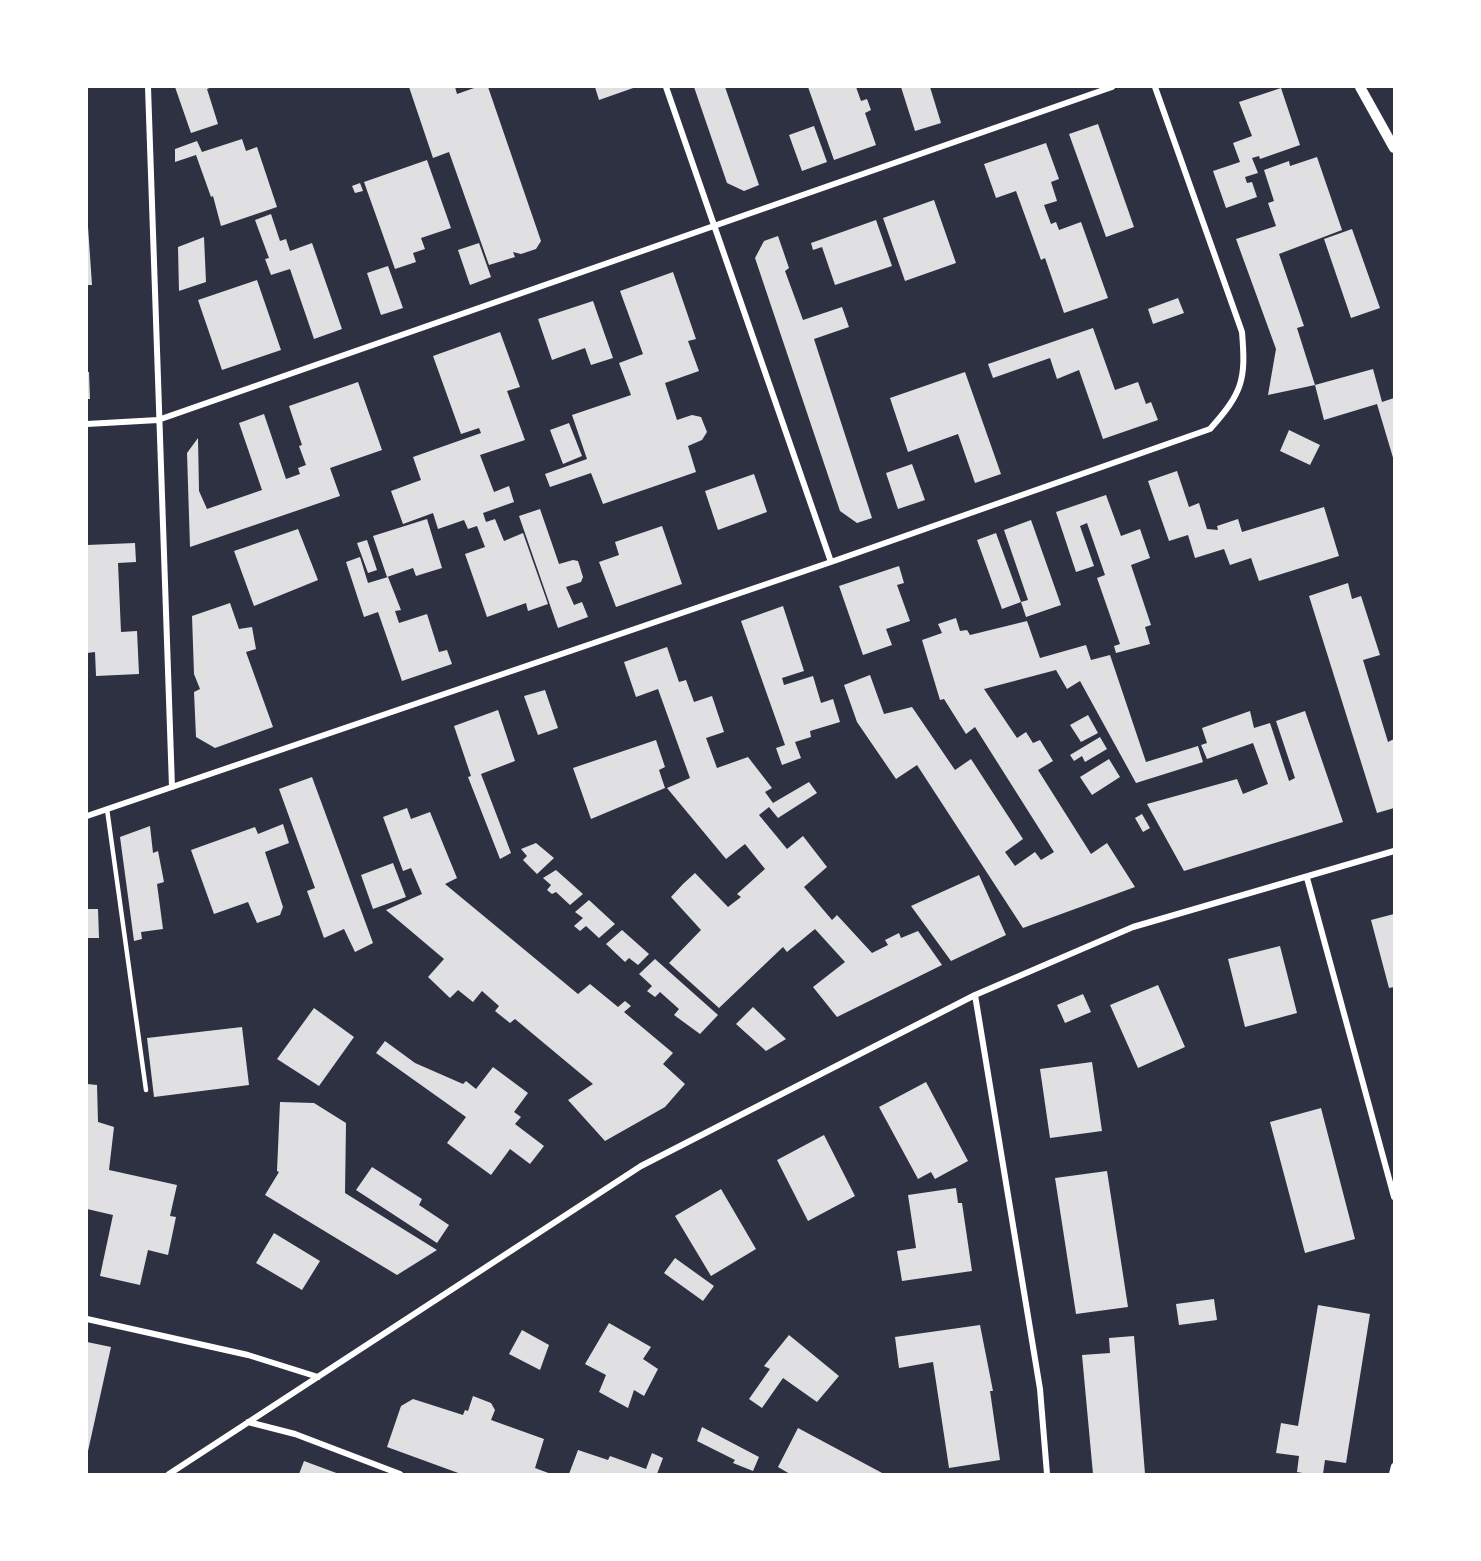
<!DOCTYPE html>
<html>
<head>
<meta charset="utf-8">
<style>
	body { margin:0 }
	#map { position:relative; width:1481px; height:1561px; overflow:hidden; background:#2d3142; font-family:Signika,sans-serif }
	canvas { display:block }
	.frame { position:absolute; inset:0; border:88px solid #fff; pointer-events:none }
</style>
</head>
<body>
<div id="map">
<canvas width="1481" height="1561"></canvas>
<div class="frame"></div>
</div>
<script>
const g = document.querySelector('canvas').getContext('2d');
g.lineJoin = 'round';
function paint(path, color) {
  g.fillStyle = color;
  g.fill(path, 'evenodd');
}
function trace(path, color, width, dash) {
  g.strokeStyle = color;
  g.lineWidth = width;
  g.lineCap = dash ? 'butt' : 'round';
  g.setLineDash(dash || []);
  g.stroke(path);
}
paint(new Path2D(`
	M175,87H212L207,89L218,124L191,133Z
	M409,87H455L457,94L477,87H488L541,241L536,249L521,254L513,252L515,257L489,265L449,152L433,158Z
	M595,87H636L599,100Z
	M694,87H725L759,185L744,191L727,183Z
	M808,87H856L861,101L867,99L871,110L865,113L876,145L834,160Z
	M901,87H930L941,123L915,131Z
	M1281,88L1300,145L1260,159L1259,156L1252,158L1258,173L1245,177L1247,183L1252,182L1257,197L1226,208L1213,171L1240,162L1233,143L1252,136L1239,102Z
	M1098,124L1134,227L1106,237L1069,134Z
	M814,126L827,162L802,171L789,135Z
	M242,139L246,151L257,147L277,207L221,226L213,196L211,197L196,155L175,162V149L197,141L202,152Z
	M1046,143L1059,179L1051,182L1057,201L1044,205L1051,224L1056,222L1059,230L1081,222L1108,298L1064,313L1045,258L1041,260L1016,191L996,198L984,164Z
	M1317,157L1342,230L1279,254L1304,326L1297,328L1315,385L1373,369L1382,402L1394,398V461L1377,404L1324,420L1315,385L1268,395L1276,349L1236,239L1276,226L1268,203L1274,201L1264,170L1289,161L1290,166Z
	M427,160L451,228L421,238L425,249L413,253L416,262L395,269L364,182Z
	M360,183L363,191L355,193L352,186Z
	M934,200L956,263L905,281L883,218Z
	M87,212L92,285H87Z
	M271,214L280,241L286,239L290,251L312,243L342,329L314,339L290,269L271,275L265,259L269,258L255,220Z
	M876,220L892,266L835,285L822,247L813,250L811,243Z
	M1352,229L1380,308L1351,318L1324,239Z
	M778,236L789,268L785,271L803,320L842,307L849,327L814,339L872,518L857,523L840,511L755,258L764,241Z
	M204,237L206,282L179,291L178,247Z
	M479,243L491,277L470,285L458,250Z
	M388,266L403,308L381,315L367,273Z
	M673,272L696,339L688,341L699,371L665,383L677,420L692,415L701,417L707,432L702,440L688,446L696,472L603,504L591,473L550,487L545,474L587,459L572,415L631,395L619,363L643,354L620,291Z
	M257,280L281,350L222,370L198,300Z
	M1178,298L1184,313L1153,324L1148,309Z
	M593,301L613,358L591,365L585,348L552,360L538,319Z
	M1093,328L1115,390L1138,382L1146,404L1151,402L1158,420L1103,439L1079,370L1057,379L1050,358L993,378L988,364Z
	M500,332L520,387L507,391L525,440L480,455L494,492L509,486L514,502L483,513L486,522L495,519L504,541L523,533L548,604L528,611L526,603L487,617L465,554L485,547L477,526L468,529L464,520L438,529L433,513L403,524L391,491L421,480L413,457L481,433L479,428L461,434L433,356Z
	M87,372H89L90,399H87Z
	M965,372L1001,474L975,483L958,434L908,452L890,398Z
	M358,382L382,450L330,468L340,496L190,547L187,453L198,438L199,491L207,509L262,490L239,423L264,414L286,479L300,474L298,468L306,465L299,446L302,445L289,406Z
	M569,423L582,456L563,464L550,430Z
	M1289,430L1320,445L1310,465L1280,451Z
	M912,464L925,500L898,509L886,473Z
	M1177,471L1189,507L1199,503L1207,529L1218,530L1217,526L1238,519L1242,532L1324,507L1339,556L1259,581L1251,558L1230,565L1224,549L1195,558L1188,535L1169,541L1148,481Z
	M754,474L767,512L718,530L705,491Z
	M1106,495L1121,536L1140,529L1150,558L1131,565L1151,625L1145,627L1150,644L1116,653L1114,646L1120,644L1097,578L1105,575L1087,523L1080,526L1094,566L1076,572L1056,512Z
	M540,509L559,564L573,560L578,561L583,577L581,582L566,587L574,605L582,602L588,617L558,628L519,516Z
	M427,519L442,568L416,576L413,568L387,577L373,536Z
	M1031,520L1061,605L1026,617L1021,602L1028,600L1004,530Z
	M662,526L682,584L616,607L599,562L619,555L615,542Z
	M298,529L318,580L254,606L234,551Z
	M996,533L1021,602L1002,609L977,540Z
	M367,540L377,570L368,573L357,543Z
	M135,543L136,562L118,563L121,632L137,631L139,674L96,676L95,652L87,653V545Z
	M360,557L368,583L388,577L401,610L395,611L399,623L427,614L439,652L447,650L452,664L402,681L378,612L364,617L346,562Z
	M899,566L904,583L897,585L910,621L886,629L892,645L863,655L839,586Z
	M1348,583L1352,599L1361,596L1380,655L1363,660L1388,742L1394,739V808L1377,813L1309,596Z
	M230,603L239,629L252,627L256,649L246,652L273,727L215,748L196,737L194,692L200,689L194,674L192,616Z
	M783,606L804,671L782,678L784,685L813,676L821,703L833,699L840,722L810,731L811,737L795,742L801,758L782,765L776,748L785,745L741,621Z
	M956,618L960,631L967,630L970,635L1027,621L1040,658L1086,645L1091,660L1110,655L1146,762L1198,746L1203,762L1136,783L1080,681L1067,689L1056,670L984,689L1017,738L1026,732L1033,743L1040,740L1053,761L1038,770L1091,854L1107,843L1135,887L1023,928L917,765L896,779L857,722L844,685L870,675L884,714L912,707L955,770L971,759L1023,839L1005,852L1015,866L1035,852L1041,860L1054,852L975,727L966,734L944,699L940,700L922,640L942,633L938,624Z
	M667,647L679,682L686,680L694,702L712,696L724,732L706,738L717,768L748,757L772,788L765,792L773,803L809,782L817,793L778,818L769,807L759,815L787,849L803,836L827,867L804,887L832,920L837,915L872,953L888,945L885,940L899,933L901,938L918,931L942,965L837,1017L813,987L845,962L815,929L787,952L783,947L719,1008L669,963L701,930L671,897L683,884L695,873L728,907L741,897L737,894L765,869L745,844L726,859L667,788L690,778L658,689L636,697L624,662Z
	M545,690L558,728L538,735L524,696Z
	M498,710L515,761L481,774L511,853L500,859L468,777L471,776L454,726Z
	M1250,711L1254,728L1270,723L1289,781L1295,778L1276,721L1305,711L1343,822L1184,871L1147,804L1237,779L1243,794L1268,784L1253,743L1207,759L1201,745L1207,743L1202,728Z
	M1088,715L1098,733L1081,742L1070,725Z
	M1100,737L1107,749L1085,762L1082,756L1074,761L1070,755Z
	M656,740L665,767L659,770L665,788L591,819L573,768Z
	M1109,759L1120,777L1092,795L1080,777Z
	M312,777L373,943L355,952L344,929L324,938L307,891L315,888L279,789Z
	M407,808L411,819L430,812L457,878L445,884L578,994L590,984L618,1007L625,1001L631,1006L624,1012L673,1053L663,1064L685,1084L665,1107L605,1141L568,1100L593,1084L515,1019L510,1023L495,1011L499,1006L482,991L473,1002L458,990L450,998L428,977L444,959L386,910L422,894L411,868L403,871L383,817Z
	M1142,814L1150,828L1143,832L1135,818Z
	M283,824L289,843L265,852L283,907L280,915L257,923L248,902L214,914L191,850L255,827L258,834Z
	M150,826L153,853L158,851L164,882L157,884L163,929L141,932L142,939L134,941L120,837Z
	M536,843L554,858L537,874L523,860L527,856L521,849Z
	M393,863L406,897L373,909L361,875Z
	M556,870L583,894L570,905L556,892L552,894L547,890L551,885L543,878Z
	M979,875L1006,935L951,961L911,906Z
	M589,900L615,924L599,938L586,926L580,931L574,926L583,918L575,912Z
	M87,909H98L99,938H87Z
	M1394,914V987L1389,988L1371,920Z
	M622,930L649,954L638,965L629,958L625,962L606,944Z
	M1280,946L1297,1013L1245,1027L1228,959Z
	M655,959L718,1015L700,1034L674,1015L679,1009L660,992L655,997L647,991L652,986L639,974Z
	M1158,985L1185,1047L1138,1068L1110,1005Z
	M1083,994L1091,1012L1065,1023L1057,1005Z
	M753,1007L786,1039L766,1051L736,1024Z
	M314,1008L354,1037L319,1086L277,1059Z
	M242,1027L249,1085L154,1097L147,1038Z
	M385,1041L415,1063L463,1084L466,1081L476,1089L493,1067L528,1093L514,1112L521,1117L515,1124L544,1146L530,1164L510,1149L491,1175L447,1143L466,1117L376,1053Z
	M1092,1062L1102,1131L1050,1138L1040,1069Z
	M926,1082L968,1161L935,1179L931,1172L918,1179L879,1107Z
	M87,1084L97,1085L98,1122L114,1127L109,1170L177,1185L170,1216L176,1217L168,1255L148,1250L140,1285L100,1276L113,1215L87,1209Z
	M280,1102L314,1103L346,1123L345,1193L437,1250L397,1275L265,1195L279,1172L277,1171Z
	M1321,1108L1355,1239L1305,1253L1270,1122Z
	M824,1135L855,1196L808,1221L777,1160Z
	M372,1167L422,1199L419,1205L449,1225L437,1243L356,1190Z
	M1107,1171L1128,1307L1076,1314L1055,1178Z
	M956,1188L958,1203H962L972,1271L902,1281L897,1251L916,1248L908,1195Z
	M721,1189L756,1249L711,1276L675,1216Z
	M274,1233L320,1261L302,1290L256,1263Z
	M675,1258L714,1286L703,1301L664,1273Z
	M1214,1299L1217,1320L1179,1325L1176,1304Z
	M1318,1305L1370,1314L1346,1463L1325,1460L1323,1474H1308L1297,1472L1299,1456L1276,1453L1281,1423L1298,1426Z
	M609,1323L651,1347L643,1359L658,1369L644,1396L634,1390L628,1408L599,1392L606,1375L585,1364Z
	M980,1325L993,1391H990L1000,1460L949,1468L933,1362L899,1368L895,1337Z
	M522,1330L549,1345L540,1370L509,1354Z
	M789,1335L839,1376L817,1402L783,1378L762,1408L749,1399L770,1369L764,1366Z
	M1134,1336L1145,1474H1093L1082,1355L1110,1353L1109,1338Z
	M87,1342L111,1347L88,1451H87Z
	M473,1396L491,1403L495,1410L491,1420L544,1439L535,1468L551,1474H461L387,1447L401,1406L413,1399L463,1415L465,1410L468,1411Z
	M702,1427L759,1457L753,1471L733,1463L735,1460L697,1441Z
	M798,1428L884,1474H790L778,1467Z
	M578,1450L608,1460L610,1456L646,1469L652,1453L663,1458L657,1474H569Z
	M304,1461L339,1474H299Z`), '#e0e0e3');
trace(new Path2D(`
	M107,809L146,1090`), '#fff', 4.5);
trace(new Path2D(`
	M148,87L172,787
	M666,87L831,562
	M87,424L158,420L1112,87
	M87,816L831,562L1210,429C1243,392 1246,380 1242,332L1155,87
	M1307,878L1394,1197
	M975,995L1040,1389L1047,1474
	M87,1319L248,1355L318,1377
	M248,1422L295,1434L400,1474
	M169,1474L641,1166L975,995L1133,927L1394,851
	M1392,1474L1394,1466`), '#fff', 6);
trace(new Path2D(`
	M1360,87L1394,148`), '#fff', 10);
</script>
</body>
</html>
